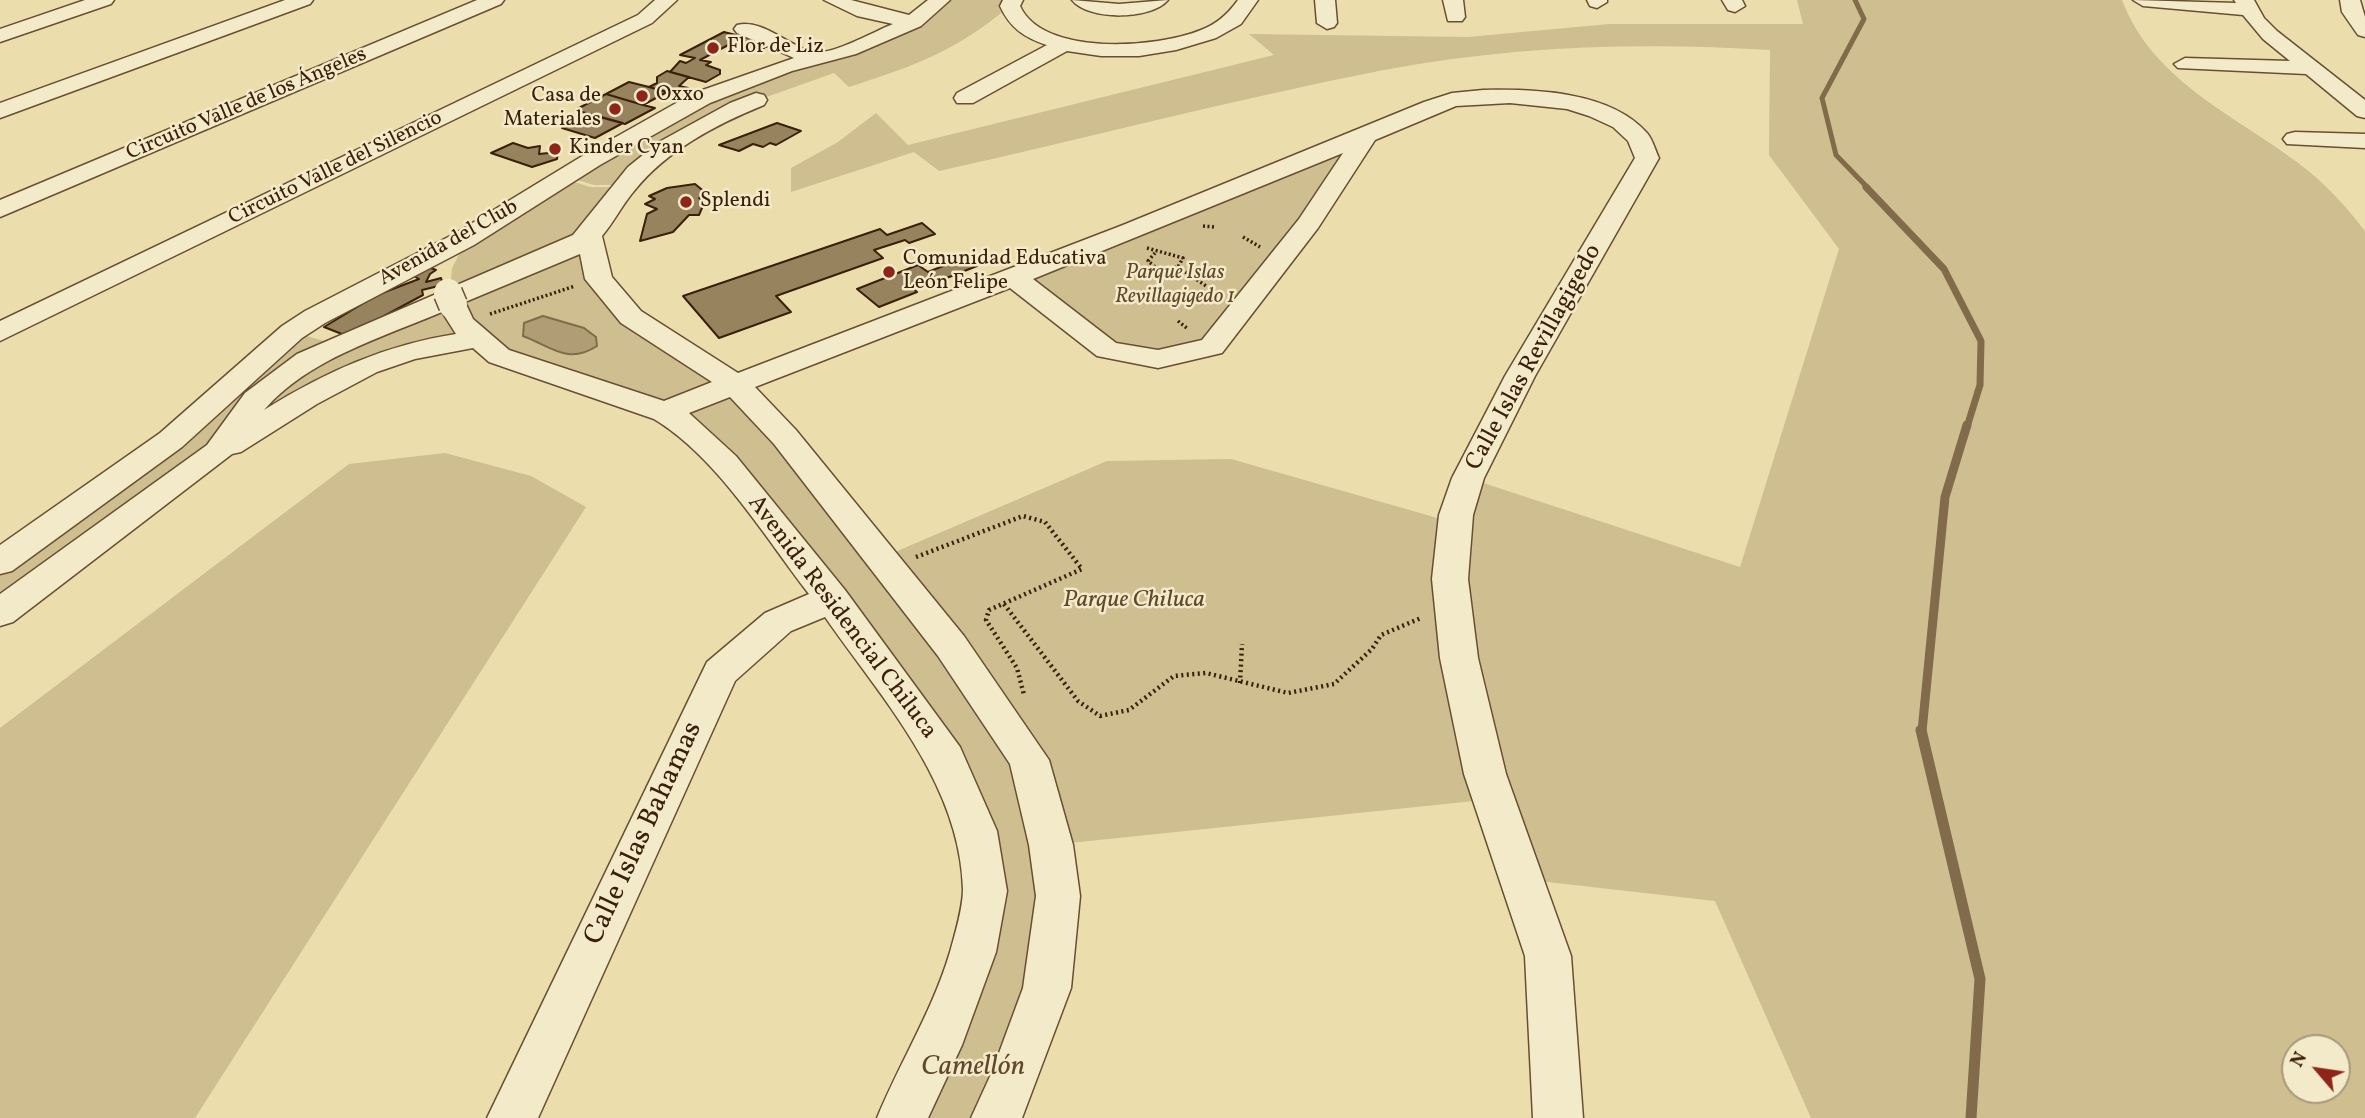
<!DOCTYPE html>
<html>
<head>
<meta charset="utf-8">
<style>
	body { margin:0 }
	#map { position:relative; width:2365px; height:1118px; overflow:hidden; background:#ecdeac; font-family:Vollkorn,serif }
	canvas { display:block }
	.north { position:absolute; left:2281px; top:1034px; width:70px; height:70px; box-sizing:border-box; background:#f3eac9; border:2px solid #a9997c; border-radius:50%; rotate:299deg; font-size:19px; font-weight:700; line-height:28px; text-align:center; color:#3b2009 }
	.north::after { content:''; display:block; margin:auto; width:24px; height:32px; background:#8f2418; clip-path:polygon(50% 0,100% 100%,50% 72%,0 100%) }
</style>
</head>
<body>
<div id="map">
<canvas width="2365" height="1118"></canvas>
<div class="north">N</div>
</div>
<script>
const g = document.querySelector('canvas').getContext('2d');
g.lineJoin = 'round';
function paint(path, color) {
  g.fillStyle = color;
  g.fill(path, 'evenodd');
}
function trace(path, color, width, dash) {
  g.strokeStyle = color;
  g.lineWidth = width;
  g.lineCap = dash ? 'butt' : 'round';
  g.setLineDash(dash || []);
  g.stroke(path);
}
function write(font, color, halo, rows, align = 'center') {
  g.font = font + ' Vollkorn,serif';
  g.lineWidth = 5;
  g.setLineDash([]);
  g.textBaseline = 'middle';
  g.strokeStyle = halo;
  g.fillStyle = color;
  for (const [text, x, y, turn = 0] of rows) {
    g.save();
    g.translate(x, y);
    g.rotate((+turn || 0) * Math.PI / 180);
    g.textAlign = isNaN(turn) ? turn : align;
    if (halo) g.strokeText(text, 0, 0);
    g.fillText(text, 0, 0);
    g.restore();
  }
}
paint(new Path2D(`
	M940,0H1013L1010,6C954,52 917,65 849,87L834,73L744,105L625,185H594L567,177L702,98L849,50Z
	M1797,0H2122C2152,80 2234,115 2297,162C2324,182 2345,205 2365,231V1118H1811L1715,901L1521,879L1493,799L1051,845L1058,896L996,1118H902L985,891L946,759L680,421L523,364L472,349L468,341L331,383L0,612V562L293,332L341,346L450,292L452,268L467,239L571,181L590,187H613L586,248L599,279L694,358L881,558L1107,461L1231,459L1455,523L1468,478L1740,567L1839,249L1769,155L1770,50C1642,42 1510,46 1384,70C1235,99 1087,138 939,171L914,152L791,192V168L838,142L876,113L908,145L1274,55L1249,34L1468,37L1609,24H1803ZM2295,1048H2337V1090H2295Z
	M1366,135L1212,347L1158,359L1107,350L1013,277Z
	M445,453L531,476L586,507L195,1118H0V728L349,464Z`), '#cebe90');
const water = new Path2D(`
	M543,316L584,328L596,337L597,346C568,365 552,347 523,336L524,323Z`);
paint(water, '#b09d75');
trace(water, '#816b4a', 2);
trace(new Path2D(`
	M1855,0L1864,19L1822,98L1836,155L1868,188`), '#816b4a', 5);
trace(new Path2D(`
	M1866,187L1944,269L1981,341L1980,385L1967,427`), '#816b4a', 7);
trace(new Path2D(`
	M1922,731L1945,497L1967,425`), '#816b4a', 9);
trace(new Path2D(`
	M1921,730L1980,979L1971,1118`), '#816b4a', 11);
const building = new Path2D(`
	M724,32L771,44L758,51L732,43L700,60L711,62L706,65L720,70V74L706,82L670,72L680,61L686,63L695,58L680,55Z
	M667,71L689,77L679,86L688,88L675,95L649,87L657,83V77Z
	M629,82L649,87L667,92L643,105L606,94Z
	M606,94L643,105L655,108L625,124L575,110Z
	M601,117L623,123L595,138L562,128L574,121L586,125Z
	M777,123L801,131L776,145L770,143L763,147L753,144L739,151L719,145Z
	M513,143L528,148L540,146L539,154L558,152L557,159L532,167L491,153Z
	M695,184L706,193L699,198L705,201L699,215H689L673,232L640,241L647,214L657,209L645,204L655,199L649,196L667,188Z
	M922,223L935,234L909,243L905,240L874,250L883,258L776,296L791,312L719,338L683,296L880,229L887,235Z
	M966,257L977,266L939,281L932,276L909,285L917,292L879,307L857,289L918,265L928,272Z
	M428,267L436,270L430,274L426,282L441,278L443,285L422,290L423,295L347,336L324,327L377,295L419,279L412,275Z`);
paint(building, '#97835e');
trace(building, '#3b2009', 2);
const minor = new Path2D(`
	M85,0H114L111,4L0,42V29Z
	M285,0H313L310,4L0,118V103Z
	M477,0H504L501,4L0,217V200Z
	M655,0H677L652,23L0,341V321L638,15Z
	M824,0H851L909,15L928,0H950L921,26L856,54L792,71L710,103L600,165L474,245L325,323L302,338L182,447L12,571L0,574V545L160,433L282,326L305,311L456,233L584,155L694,93L794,58L737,33L734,29L737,25C763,18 790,48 815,52C833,55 875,31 893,24L857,16Z
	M1003,0H1023L1020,6C1043,57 1158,48 1201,30C1217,24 1228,14 1238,0H1258L1241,24L1216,38L1176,50L1139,56H1101L1067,51L973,103H957L954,98L957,93L1047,45C1025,38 1010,28 1000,6Z
	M1072,0L1119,4L1168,0C1151,20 1089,21 1072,0Z
	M1315,0H1335L1337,23L1334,27L1327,29L1317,23Z
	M1443,0H1463L1465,17L1462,21H1448Z
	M1587,0H1607V2L1597,8L1590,6Z
	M1722,0H1742L1745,6L1735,12L1728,10Z
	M2133,0L2236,3L2234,0H2254L2264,18L2277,31L2365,100V118L2357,116L2306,74L2178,68L2174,64L2185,58L2290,61L2263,39L2243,15L2143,6Z
	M2340,0H2360L2365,17V37L2358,35L2342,12Z
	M1483,90C1535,89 1610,91 1647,133C1653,140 1655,150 1659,158L1535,376L1484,478L1473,515L1468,579L1478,658L1506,774L1571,956L1583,1118H1533L1525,956L1464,774L1440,658L1432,579L1439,515L1452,478L1505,376L1635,158L1628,141L1613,127L1589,116L1567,109L1510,103L1456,106L1375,140L1318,228L1222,353L1158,368L1097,356L1010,288L755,387L796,430L964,636L1049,760L1073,845L1080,896L1071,988L1022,1118H971L992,1072L1023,988L1036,896L1029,845L1010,764L938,656L774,444L730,397L689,413L736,456L845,590L960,747L997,831L1007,891L996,952L962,1045L928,1118H877C900,1062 933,1010 950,952C955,934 963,908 963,889C960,783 882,699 825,617L791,631L735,681L538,1118H487L707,662L765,613L809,594C764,536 717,457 654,419L489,362L473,348L415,359L377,372L317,404L241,452L232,454L13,622L0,626V594L207,445L245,393L297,354L573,235L628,167L659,142L730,103L756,93L764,95L767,100L764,105C715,125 667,150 634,191C622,205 614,222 602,236L612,277L641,311L738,373L1123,225L1424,102L1452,93ZM1343,153L1299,219L1202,340L1158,350L1116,343L1033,279ZM580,254L585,279L621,323L712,382L664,401L509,350L473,319L465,302ZM442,312L456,334C385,345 325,372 264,410C308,359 381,338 442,312Z
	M2295,132L2365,134V148L2287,144L2283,139L2287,134Z`);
trace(minor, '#675032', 3);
trace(new Path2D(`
	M1203,226L1214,227
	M1243,237L1260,247
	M1147,248L1183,258L1178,267L1159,270L1148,261L1155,253
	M1178,267L1221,296
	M490,314L575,286
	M1178,321L1188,329`), '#3b2009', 3.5, [2, 2.5]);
trace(new Path2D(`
	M916,557L1023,516L1045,522L1082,569L989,610L986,620L1017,668L1024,695
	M1004,604L1078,701L1100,716L1129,710L1174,676L1206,673L1288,693L1334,684L1372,649L1381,635L1421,618
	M1240,683L1242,644`), '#3b2009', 4.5, [2, 3.5]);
paint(minor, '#f3eac9');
const minorBridge = new Path2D(`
	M448,293L453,305`);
trace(minorBridge, '#675032', 31, []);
trace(minorBridge, '#f3eac9', 28);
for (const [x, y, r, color] of [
	[713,48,7,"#8f2418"],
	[642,96,7,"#8f2418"],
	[615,109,7,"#8f2418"],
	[555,149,7,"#8f2418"],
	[686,202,7,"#8f2418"],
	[889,272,7,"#8f2418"]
]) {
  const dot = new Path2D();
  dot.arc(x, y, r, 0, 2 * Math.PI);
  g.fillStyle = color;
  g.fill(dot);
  trace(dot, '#f3eac9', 2.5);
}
write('21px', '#3b2009', '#f3eac9', [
	["Flor de Liz",727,48],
	["Oxxo",656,96],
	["Casa de",601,97,"right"],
	["Materiales",601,121,"right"],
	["Kinder Cyan",569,149],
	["Splendi",700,202],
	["Comunidad Educativa",903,260],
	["León Felipe",903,284]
], 'left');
write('21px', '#3b2009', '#f3eac9', [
	["Circuito Valle de los Ángeles",247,105,-23],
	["Circuito Valle del Silencio",336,169,-26],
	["Avenida del Club",449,244,-29]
]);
write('italic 21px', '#60482b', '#f3eac9', [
	["Parque Islas",1175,274],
	["Revillagigedo 1",1175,298]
]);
write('24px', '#3b2009', '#f3eac9', [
	["Calle Islas Revillagigedo",1535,358,-61],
	["Avenida Residencial Chiluca",841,618,53]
]);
write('italic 24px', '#60482b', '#f3eac9', [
	["Parque Chiluca",1134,602]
]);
write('28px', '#3b2009', '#f3eac9', [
	["Calle Islas Bahamas",645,834,-65]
]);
write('italic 28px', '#60482b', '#f3eac9', [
	["Camellón",973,1069]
]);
</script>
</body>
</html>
